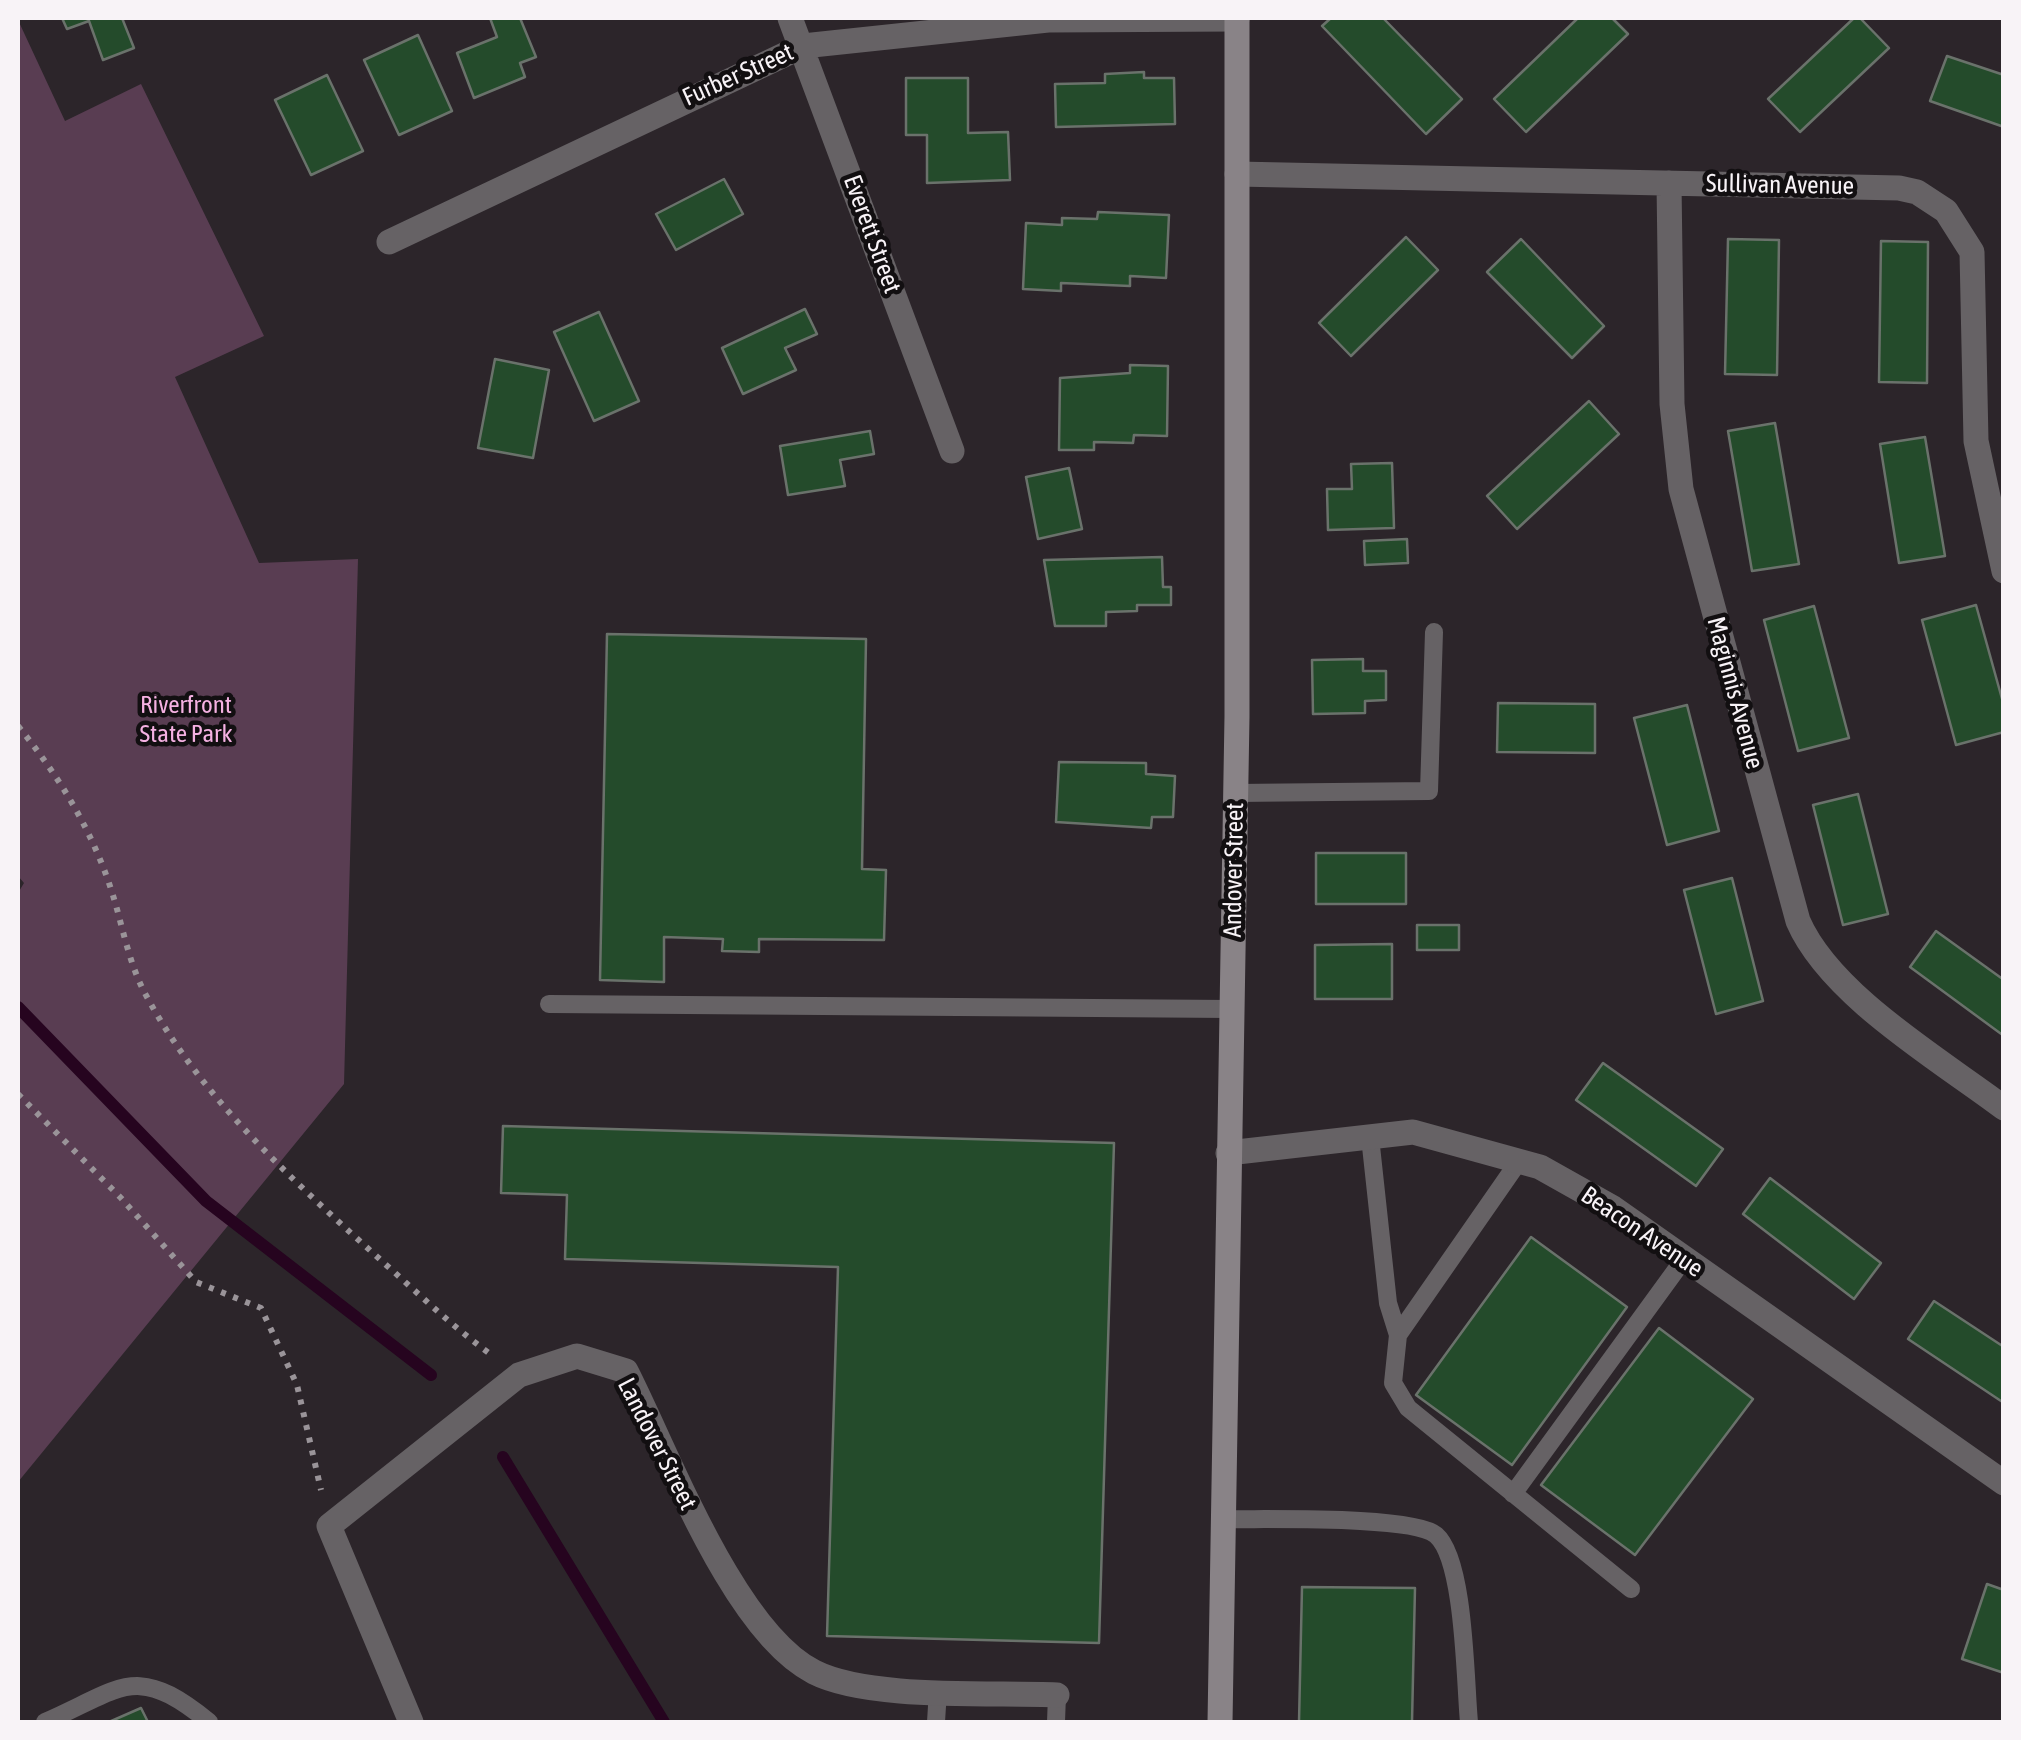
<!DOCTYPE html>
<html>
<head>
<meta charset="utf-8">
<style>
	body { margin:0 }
	#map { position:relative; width:2021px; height:1740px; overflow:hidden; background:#2c252a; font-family:"Asap Condensed",sans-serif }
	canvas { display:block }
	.frame { position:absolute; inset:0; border:20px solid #f8f3f7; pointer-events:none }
</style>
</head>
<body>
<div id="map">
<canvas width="2021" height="1740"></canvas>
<div class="frame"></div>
</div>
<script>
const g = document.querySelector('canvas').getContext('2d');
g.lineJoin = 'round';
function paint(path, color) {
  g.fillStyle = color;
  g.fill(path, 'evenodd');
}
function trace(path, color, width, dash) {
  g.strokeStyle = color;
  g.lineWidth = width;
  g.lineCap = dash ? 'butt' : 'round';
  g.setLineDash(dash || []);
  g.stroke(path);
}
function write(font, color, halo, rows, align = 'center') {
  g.font = font + ' "Asap Condensed",sans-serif';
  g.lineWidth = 9;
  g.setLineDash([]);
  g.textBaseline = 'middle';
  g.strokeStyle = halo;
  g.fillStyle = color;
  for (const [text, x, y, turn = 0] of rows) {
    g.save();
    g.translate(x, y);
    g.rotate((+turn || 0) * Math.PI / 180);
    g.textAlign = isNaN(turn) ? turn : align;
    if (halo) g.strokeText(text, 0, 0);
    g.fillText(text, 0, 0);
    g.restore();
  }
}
paint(new Path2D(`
	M18,20L65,121L141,84L264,336L175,377L259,563L358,559L344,1084L18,1482V893L24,883L18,876Z`), '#593d52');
trace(new Path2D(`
	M18,1007L206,1201L431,1375
	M503,1457L664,1722`), '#26041f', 12);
const building = new Path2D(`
	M62,18H122L134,48L103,60L89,21L67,29Z
	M490,18H520L536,57L520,63L525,77L474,98L457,53L497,37Z
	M1331,18H1383L1462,99L1426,134L1322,26Z
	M1578,18H1612L1628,34L1526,132L1494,99Z
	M1854,18H1860L1889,48L1800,132L1768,99Z
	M418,35L452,111L399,135L364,60Z
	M1947,56L2004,75V127L1930,101Z
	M1144,72V78H1174L1175,124L1056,127L1055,84L1105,83V74Z
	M327,75L363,151L311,175L275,100Z
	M906,78H968V133L1008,132L1010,180L927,183V135H906Z
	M724,179L743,214L676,250L656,214Z
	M1098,212L1169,215L1166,278L1130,276V286L1061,283V291L1023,289L1026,223L1062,225V218L1097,219Z
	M1406,237L1438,270L1351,356L1319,323Z
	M1521,239L1604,326L1572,358L1487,272Z
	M1728,239L1779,240L1777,375L1725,374Z
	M1881,241L1928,242L1927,383L1879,382Z
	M805,309L817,334L785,348L796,370L743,394L722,348Z
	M599,312L639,401L594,421L554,332Z
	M495,359L549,370L533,458L478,448Z
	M1130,365L1168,366L1167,436L1134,435L1133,443L1094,442V450H1059L1060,378L1130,373Z
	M1589,401L1619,434L1517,529L1487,496Z
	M1775,423L1799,564L1752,571L1728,431Z
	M870,431L874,454L840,460L845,486L788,495L780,446Z
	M1925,437L1945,556L1899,563L1880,444Z
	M1392,463L1394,528L1328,530L1327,489H1352L1351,464Z
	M1069,468L1082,529L1038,539L1026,477Z
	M1407,539L1408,563L1365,565L1364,541Z
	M1162,557L1163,587H1171V605H1137V611L1106,612V626H1055L1044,560Z
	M1976,605L2004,706V732L1956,745L1922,620Z
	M1814,606L1849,738L1798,751L1764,620Z
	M607,634L866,639L862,869L886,870L884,940L759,939V952L722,951L723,939L664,937V982L600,980Z
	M1363,659V671H1386V700L1365,701V713L1313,714L1312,660Z
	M1498,703L1595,704V753L1497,752Z
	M1687,705L1719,831L1667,845L1634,718Z
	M1059,762L1146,763V774L1175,776L1173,817H1152L1151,828L1056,822Z
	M1858,794L1888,914L1843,925L1813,805Z
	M1316,853H1406V904H1316Z
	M1732,878L1763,1001L1716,1014L1684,890Z
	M1417,925H1459V950H1417Z
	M1936,931L2004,980V1036L1910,967Z
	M1392,944V999H1315V945Z
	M1603,1063L1723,1149L1696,1186L1576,1100Z
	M503,1126L1114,1143L1099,1643L827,1636L838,1267L565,1259L567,1195L501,1193Z
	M1770,1178L1881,1263L1854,1299L1743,1214Z
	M1531,1237L1627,1307L1512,1465L1416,1395Z
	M1934,1301L2004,1347V1403L1908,1339Z
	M1659,1328L1753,1399L1635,1555L1541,1485Z
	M1987,1584L2004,1590V1673L1962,1659Z
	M1302,1587L1415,1588L1412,1722H1299Z
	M141,1708L148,1722H109Z`);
paint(building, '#244b2b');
trace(building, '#6a726b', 2.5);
trace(new Path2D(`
	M18,726C58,775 91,828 111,889C123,926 128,963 147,997C203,1101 298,1185 384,1263C420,1295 454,1328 493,1356
	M18,1094L121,1198L196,1282L261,1308L297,1385L321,1490`), '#9a9499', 6, [5, 8]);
trace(new Path2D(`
	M1236,793L1429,791L1434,632
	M549,1004L1231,1009
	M1370,1137L1388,1303L1398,1335L1393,1383L1408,1408L1631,1589
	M1398,1335L1519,1161
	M1513,1494L1684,1259
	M1222,1519C1260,1520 1413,1515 1436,1535C1465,1560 1465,1682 1469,1722
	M45,1722C123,1688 135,1662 209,1722
	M936,1722L938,1690
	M1056,1722L1057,1695`), '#666265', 18);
trace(new Path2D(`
	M790,18L952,451
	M1237,174L1899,188L1917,192L1946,211L1972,252L1976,441L2004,571
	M1669,183L1672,404L1681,489L1798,921C1830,995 1939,1059 2004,1108
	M389,242L803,46L1048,20L1237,19
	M1228,1153L1413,1132L1540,1167L1613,1208L2004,1483
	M411,1722L329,1526L519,1375L577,1356L626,1371C667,1451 733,1631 814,1672C869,1700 993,1692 1057,1695`), '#666265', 25);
trace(new Path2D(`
	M1220,1722L1237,716V18`), '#898387', 25);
write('25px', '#f8f3f7', '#120f11', [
	["Furber Street",738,75,-24],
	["Sullivan Avenue",1780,185,1],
	["Everett Street",872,234,70],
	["Maginnis Avenue",1735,693,75],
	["Andover Street",1234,870,-89],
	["Beacon Avenue",1642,1232,34],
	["Landover Street",657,1444,63]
]);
write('25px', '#f5b1e2', '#120f11', [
	["Riverfront",186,705],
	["State Park",186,734]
]);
</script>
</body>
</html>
